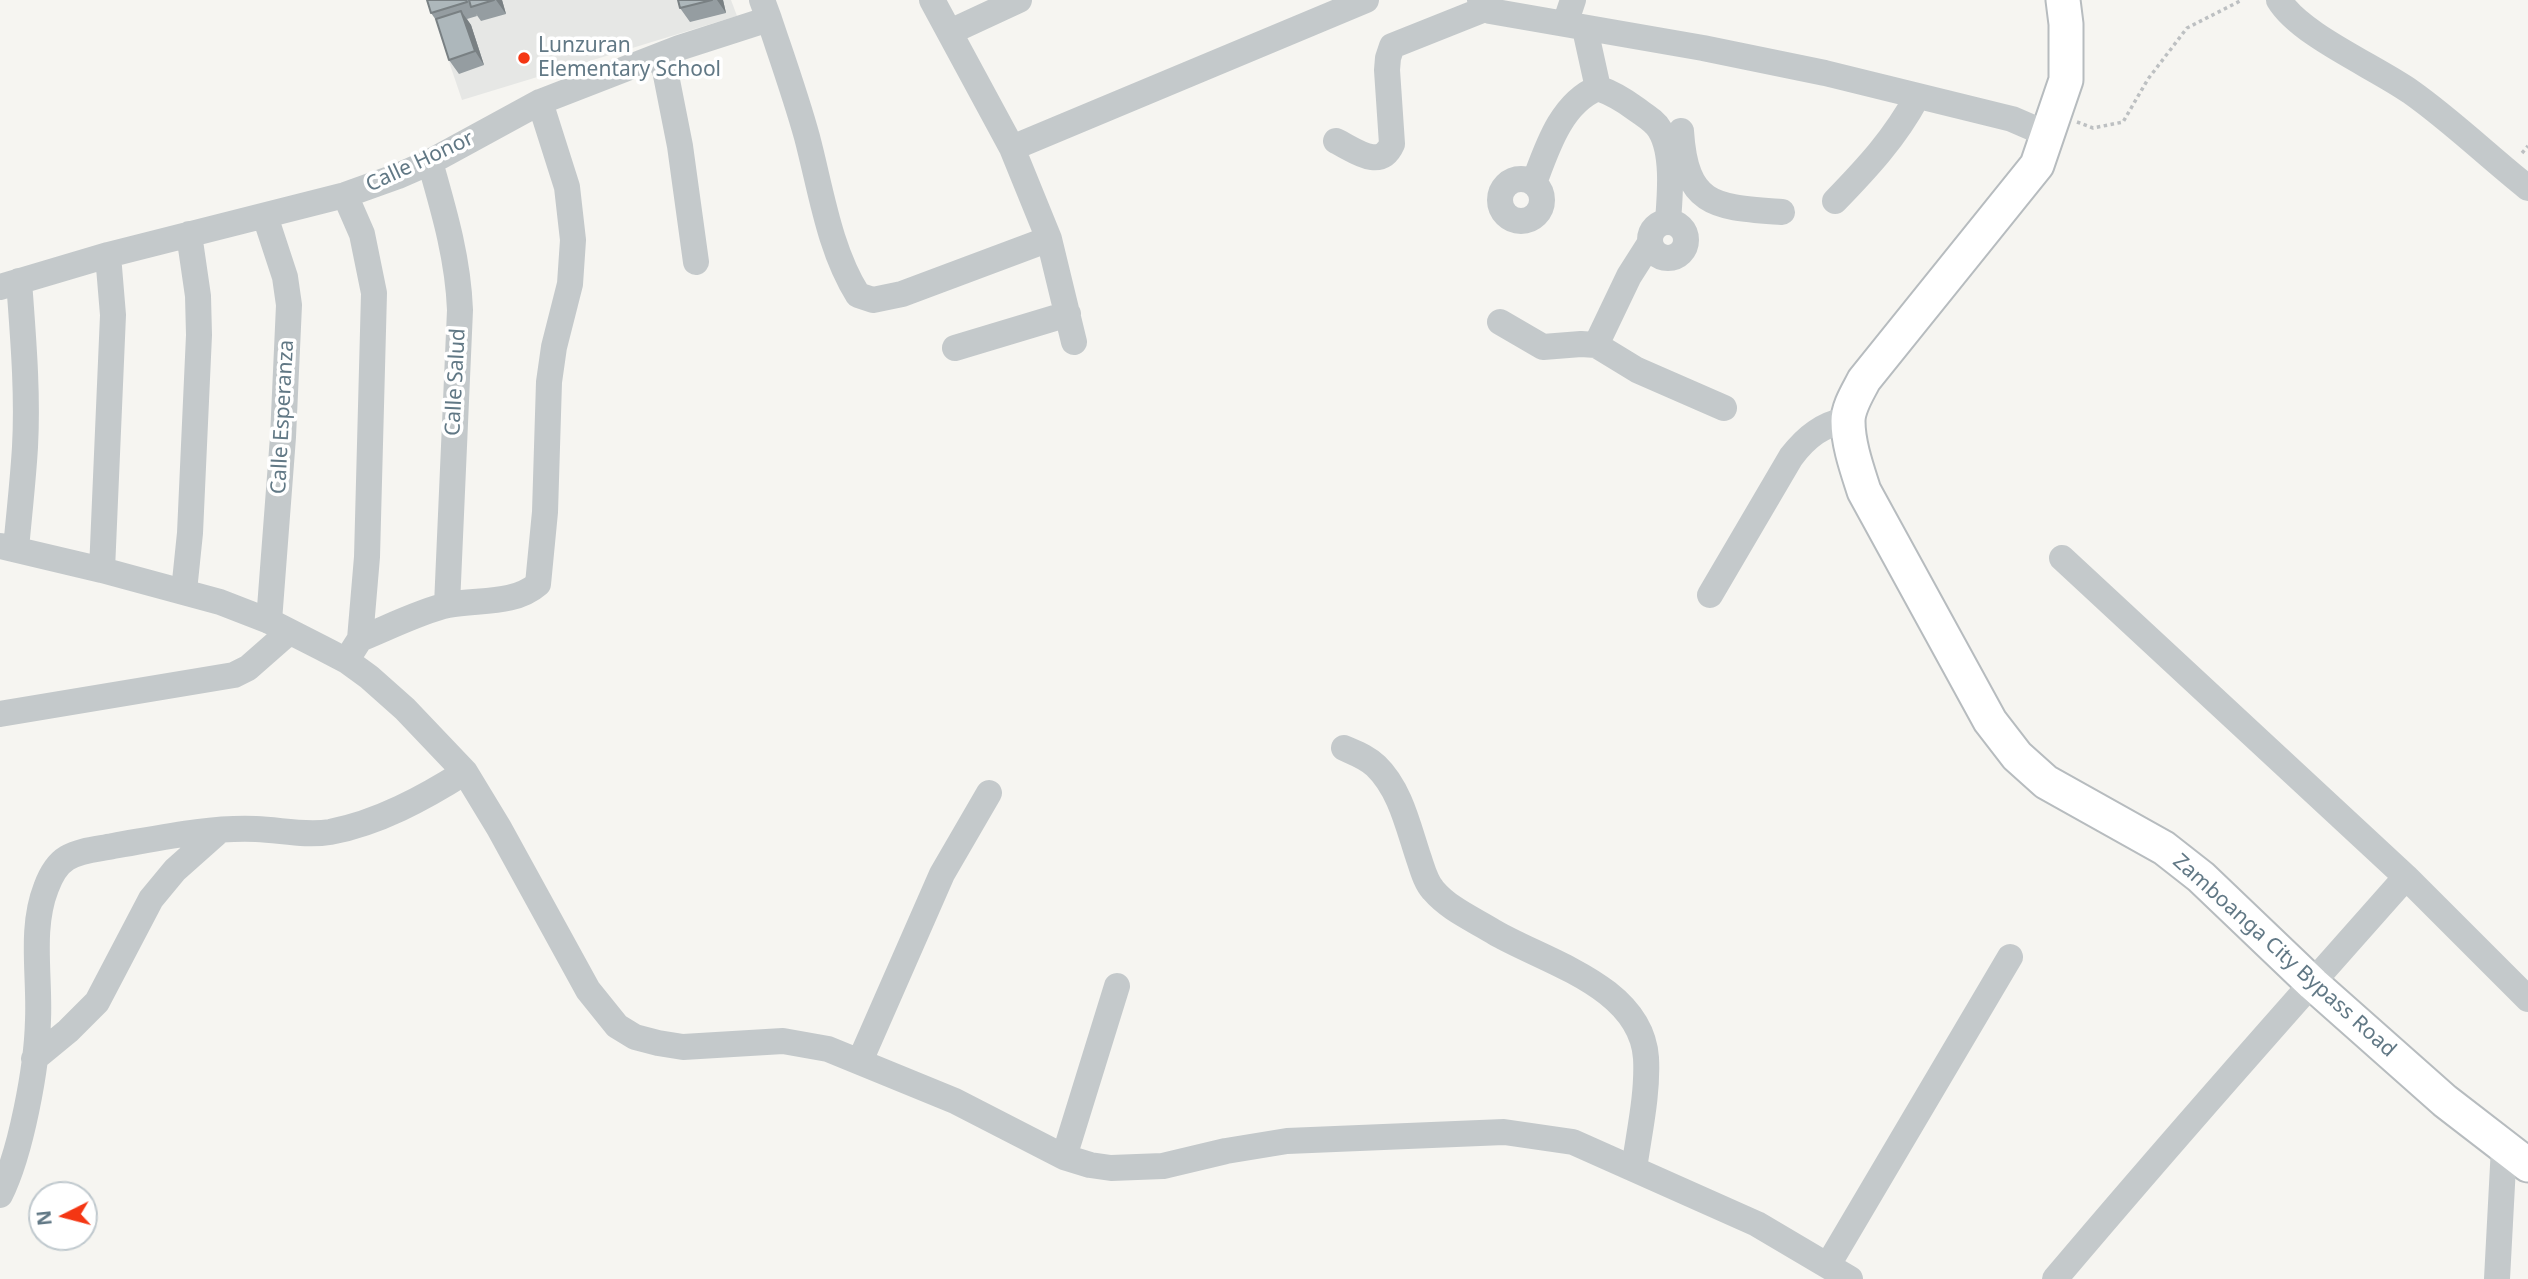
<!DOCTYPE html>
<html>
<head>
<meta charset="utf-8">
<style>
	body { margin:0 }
	#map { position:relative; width:2528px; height:1279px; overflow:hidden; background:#f6f5f1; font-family:"Noto Sans",sans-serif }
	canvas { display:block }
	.north { position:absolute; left:28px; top:1181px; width:70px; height:70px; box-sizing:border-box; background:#fff; border:2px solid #c0c9ce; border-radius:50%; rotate:264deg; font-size:19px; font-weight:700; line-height:28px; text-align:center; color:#617885 }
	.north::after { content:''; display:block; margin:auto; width:24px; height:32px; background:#f43613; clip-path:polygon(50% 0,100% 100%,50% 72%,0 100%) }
</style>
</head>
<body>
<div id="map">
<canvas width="2528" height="1279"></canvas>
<div class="north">N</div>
</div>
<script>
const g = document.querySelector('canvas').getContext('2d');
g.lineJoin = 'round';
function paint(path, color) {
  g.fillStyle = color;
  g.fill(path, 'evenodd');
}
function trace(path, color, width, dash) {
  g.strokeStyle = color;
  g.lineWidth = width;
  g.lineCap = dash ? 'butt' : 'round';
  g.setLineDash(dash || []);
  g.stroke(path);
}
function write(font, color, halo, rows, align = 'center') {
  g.font = font + ' "Noto Sans",sans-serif';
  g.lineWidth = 7;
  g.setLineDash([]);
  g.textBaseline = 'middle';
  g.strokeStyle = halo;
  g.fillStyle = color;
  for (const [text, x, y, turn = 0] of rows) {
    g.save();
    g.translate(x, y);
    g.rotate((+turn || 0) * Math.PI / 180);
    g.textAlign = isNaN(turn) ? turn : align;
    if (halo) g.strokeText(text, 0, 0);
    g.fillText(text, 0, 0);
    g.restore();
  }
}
paint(new Path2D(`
	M428,0H731L737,16L462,100Z`), '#e6e7e5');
const major = new Path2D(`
	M2063,0L2066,24V80L2037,165L1864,380C1858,392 1848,407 1848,421C1848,444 1857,469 1864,491L1990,721L2017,756L2046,782L2164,848L2201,877L2313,984L2445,1101L2528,1165`);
trace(major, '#b7bcbf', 37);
trace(new Path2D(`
	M2077,122L2093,128L2123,122L2148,79L2187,28L2242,0
	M2522,153L2528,146`), '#bdc0c2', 3.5, [3.5, 3.5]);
trace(new Path2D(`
	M932,0L1012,148L1049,239L1074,342
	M1480,0L1485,9L1490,11L1565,24
	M1573,0L1565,24L1703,48L1825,73L2012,119L2049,135
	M2279,0C2300,35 2376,67 2411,92C2452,121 2489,157 2528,188
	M769,19C782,58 796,97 807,137C821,190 829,249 858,295L873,300L902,294L1049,239
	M1585,29L1598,88C1612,93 1624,100 1636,109C1644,115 1655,121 1660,130C1674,153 1670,195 1668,221
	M950,32L1019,0
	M662,55L680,146L696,262
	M1681,131C1686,208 1716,207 1782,212
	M1336,141C1355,150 1380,171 1392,144L1387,70L1388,58L1392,46L1485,9
	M1012,148L1366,0
	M430,162C444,211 458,258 460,310L447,605
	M1500 200a21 21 0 1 1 42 0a21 21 0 1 1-42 0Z
	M1534,183C1547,148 1561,103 1598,88
	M345,195L362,234L374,293L367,557L360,639L353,650
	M1835,201C1867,168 1895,138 1917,97
	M265,216L285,277L289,305L283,437L269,621
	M1650 240a18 18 0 1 1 36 0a18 18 0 1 1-36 0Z
	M0,287L108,255L345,195L398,176L430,162L540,102L679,48L769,19L762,0
	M1500,322L1543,347L1581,344L1596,345L1637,370L1724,408
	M1596,345L1629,276L1650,243
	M955,348L1068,314
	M0,546L102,570L220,602L269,621L322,648L347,661L369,677L405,709L465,772L499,828L588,990L617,1026L635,1037L658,1043L683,1047L783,1041L828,1049L955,1101L1064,1157L1090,1165L1111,1168L1163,1166L1226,1151L1287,1141L1504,1132L1573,1142L1757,1224L1850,1279
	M16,549C19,515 23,481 25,447C28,392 23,336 19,281
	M2062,558L2406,877
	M102,570L113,315L108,255
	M184,591L190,533L199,335L198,296L189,234
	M1710,595L1791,457C1807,436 1822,425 1848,419
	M360,639C385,629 423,610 448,605C478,599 514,605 538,584L545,512L549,382L554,347L570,284L573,240L567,187L540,102
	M0,714L234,675L248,668L289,632
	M1344,748C1355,753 1367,757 1376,766C1400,789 1408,826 1418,856C1422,867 1425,881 1433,890C1449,909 1473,919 1494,932C1545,962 1641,986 1646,1058C1648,1094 1639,1133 1634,1169
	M34,1059L68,1031L97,1002L151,899L175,870L220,830
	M860,1061L942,874L989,793
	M1064,1157L1117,986
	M0,1195C21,1153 37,1067 38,1020C40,976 30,929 46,888C50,877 57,864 67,858C80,850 99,849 113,846C160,838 209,827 256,829C281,830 305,836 330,832C378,823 424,798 465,772
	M1828,1265L2010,957
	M2055,1279C2170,1143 2288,1010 2406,877L2528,999
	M2497,1279L2504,1147`), '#c4c9cb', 26);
trace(major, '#fff', 33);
paint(new Path2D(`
	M427,0H502L506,14L481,21L476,14L477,16L467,19L471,25L484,65L459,74L449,60L436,20L431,13Z
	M678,0H723L726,13L690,22L680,8Z`), '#959da1');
paint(new Path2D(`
	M496,0H502L506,14Z
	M717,0H723L726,13Z
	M461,11L471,25L484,65L475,51Z`), '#798083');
const building = new Path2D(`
	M427,0H466L467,2L431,13Z
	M469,0H494L471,7Z
	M678,0H712L680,8Z
	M461,11L475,51L449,60L436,19Z`);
paint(building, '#adb7bb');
trace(building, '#798083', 2);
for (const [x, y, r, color] of [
	[524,58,7,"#f43613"]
]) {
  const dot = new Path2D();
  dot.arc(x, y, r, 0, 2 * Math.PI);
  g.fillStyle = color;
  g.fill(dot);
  trace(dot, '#fff', 2.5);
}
write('21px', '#617885', '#fff', [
	["Lunzuran",538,46],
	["Elementary School",538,70]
], 'left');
write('21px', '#617885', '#fff', [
	["Calle Honor",420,162,-25],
	["Calle Salud",456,382,-87],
	["Calle Esperanza",283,417,-87],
	["Zamboanga City Bypass Road",2284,956,42]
]);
</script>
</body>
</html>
